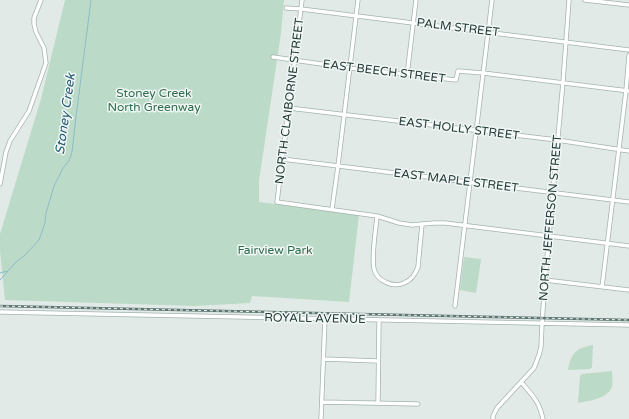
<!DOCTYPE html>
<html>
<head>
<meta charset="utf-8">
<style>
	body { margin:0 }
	canvas { display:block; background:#e1eae7 }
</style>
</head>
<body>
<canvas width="629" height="419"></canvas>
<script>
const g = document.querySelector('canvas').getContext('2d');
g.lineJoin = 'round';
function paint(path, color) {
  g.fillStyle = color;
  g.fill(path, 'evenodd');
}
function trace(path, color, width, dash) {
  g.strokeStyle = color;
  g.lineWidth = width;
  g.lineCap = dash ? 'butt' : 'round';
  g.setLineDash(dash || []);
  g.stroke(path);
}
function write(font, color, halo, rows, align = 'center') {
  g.font = font + ' "Varela Round",sans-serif';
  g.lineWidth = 3;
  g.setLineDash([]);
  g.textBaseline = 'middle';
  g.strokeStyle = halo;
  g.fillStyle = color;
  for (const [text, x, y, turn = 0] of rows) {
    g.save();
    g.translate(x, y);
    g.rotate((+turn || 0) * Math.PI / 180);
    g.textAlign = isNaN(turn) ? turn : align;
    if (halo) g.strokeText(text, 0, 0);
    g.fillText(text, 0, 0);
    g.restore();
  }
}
paint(new Path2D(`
	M65,0H284L281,33L259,181V202L359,215L349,302L252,296L250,303L195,306L5,300L0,251V234L41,99Z
	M464,257L481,259L476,293L460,290Z
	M593,345L592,367L590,369L568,370C571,353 576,348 593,345Z
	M612,371C612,376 613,382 612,387C607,399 589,401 578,403L580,376L582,374Z`), '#bbdac7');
trace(new Path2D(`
	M0,273L7,271
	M0,280L15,263L25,255L39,240L45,223L46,213L54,186L63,168L69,161L72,152L76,117L91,0`), '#8dbccc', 1);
const minor = new Path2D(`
	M302,0L277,202L377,216L399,223L412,225L434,223H445L629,246
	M585,0L629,5
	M286,8L301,9L629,50
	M273,57L349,68L456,80L458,71L483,73L629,91
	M407,75L416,0
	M289,108L557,140L629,151
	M282,159L629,202
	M0,184L6,152L10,141L29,111L46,63L44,48L36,32L34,24V18L41,0
	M332,209L338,166L358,0
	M377,216C376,229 371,257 374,269C377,281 393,288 404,283C412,280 415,274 418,267L422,224
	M545,280L629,290
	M602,287L626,91L629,55
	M455,306L492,0
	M0,312L629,325
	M324,359L378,361
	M521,382C533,396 539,401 543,419
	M322,402L418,404
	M378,403L379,320
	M321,419L325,318
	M493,419V416L497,408L534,368L539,355L541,347L542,324L545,280L563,82L569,0`);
trace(minor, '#a4b2ae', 5);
trace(minor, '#fff', 3.5);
const rail = new Path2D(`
	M0,306L629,320`);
trace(rail, '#5d7571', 2.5);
trace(rail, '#f1f7f5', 1, [3]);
write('12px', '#233a36', '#f1f7f5', [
	["PALM STREET",458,28,7],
	["EAST BEECH STREET",384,72,7],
	["NORTH CLAIBORNE STREET",290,101,-83],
	["EAST HOLLY STREET",459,129,7],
	["EAST MAPLE STREET",456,181,7],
	["NORTH JEFFERSON STREET",551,218,-85],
	["ROYALL AVENUE",315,319,1]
]);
write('12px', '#306d4e', '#f1f7f5', [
	["Stoney Creek",154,94],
	["North Greenway",154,108],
	["Fairview Park",275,251]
]);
write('italic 13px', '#225c71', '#f1f7f5', [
	["Stoney Creek",66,114,-82]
]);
</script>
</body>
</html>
